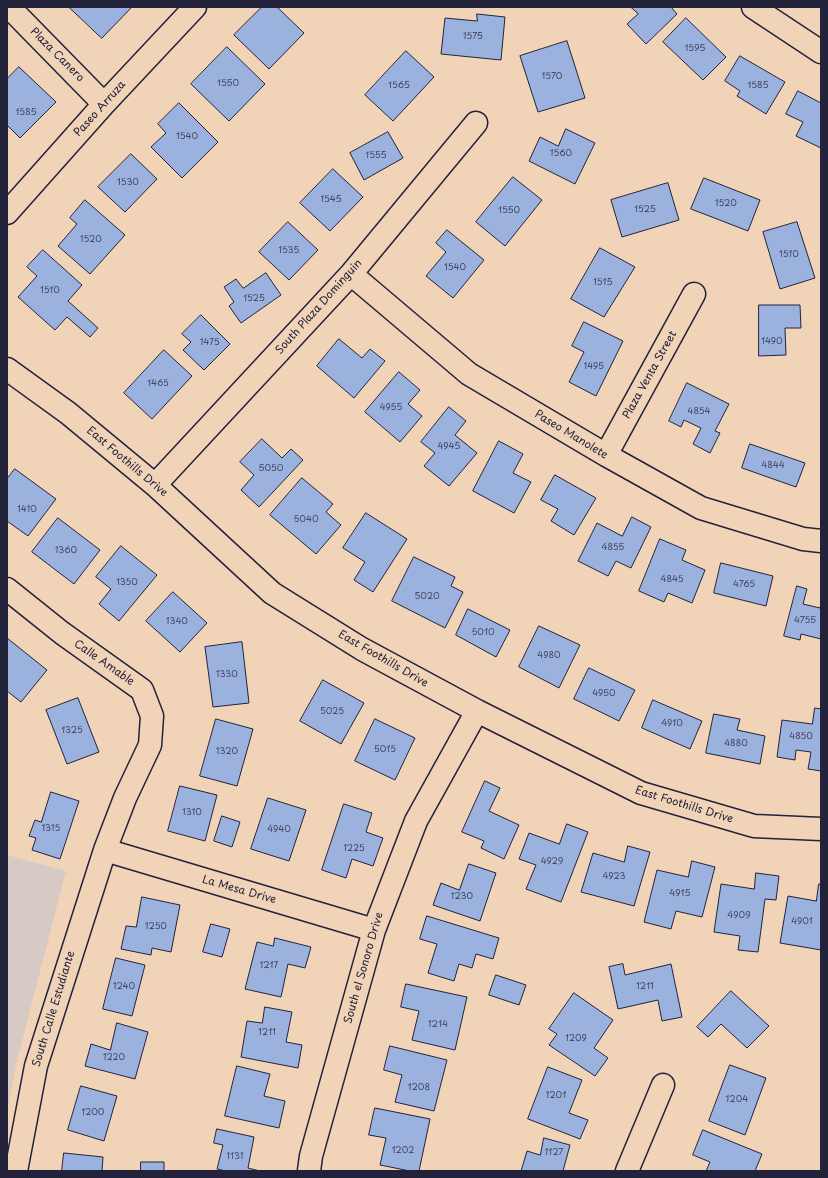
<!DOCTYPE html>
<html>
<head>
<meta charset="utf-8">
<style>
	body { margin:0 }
	#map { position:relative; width:828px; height:1178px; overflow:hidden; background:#f1d4b8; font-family:"Playpen Sans",sans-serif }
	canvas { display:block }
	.frame { position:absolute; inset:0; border:8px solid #22223b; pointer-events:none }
</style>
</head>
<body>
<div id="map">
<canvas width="828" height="1178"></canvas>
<div class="frame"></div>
</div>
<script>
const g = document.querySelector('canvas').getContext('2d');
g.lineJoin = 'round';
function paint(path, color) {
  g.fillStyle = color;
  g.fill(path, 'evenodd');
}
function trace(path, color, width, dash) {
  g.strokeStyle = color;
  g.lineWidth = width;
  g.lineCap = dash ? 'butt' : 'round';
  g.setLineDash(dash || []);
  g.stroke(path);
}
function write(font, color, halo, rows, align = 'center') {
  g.font = font + ' "Playpen Sans",sans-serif';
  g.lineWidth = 3.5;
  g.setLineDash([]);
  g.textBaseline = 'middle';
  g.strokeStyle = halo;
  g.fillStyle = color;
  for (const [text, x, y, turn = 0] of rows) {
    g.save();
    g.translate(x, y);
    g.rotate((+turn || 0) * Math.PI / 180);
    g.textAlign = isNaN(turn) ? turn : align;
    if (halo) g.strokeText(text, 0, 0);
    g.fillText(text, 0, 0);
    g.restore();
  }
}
paint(new Path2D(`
	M7,855L66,871L17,1061L7,1112Z`), '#d7cac4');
const building = new Path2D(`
	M69,7H132L102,38Z
	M262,7H277L304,33L269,69L234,35Z
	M631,7H671L677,14L646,44L627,24L638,14Z
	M477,14L505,17L501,60L441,54L445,18L477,21Z
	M686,18L726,57L703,80L663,42Z
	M567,41L585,98L538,112L520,56Z
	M227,47L265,84L229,121L191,84Z
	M406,51L434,77L393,121L365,95Z
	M740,56L785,82L766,114L737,96L740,91L725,81Z
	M19,67L56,102L20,138L7,125V79Z
	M798,91L821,103V148L796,136L803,122L786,114Z
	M179,103L218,142L182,178L151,147L166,133L158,124Z
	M566,129L595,143L575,184L529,161L540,137L558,146Z
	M388,132L403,158L364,180L350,153Z
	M131,154L157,179L125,212L98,187Z
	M333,169L363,197L330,231L300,203Z
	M513,177L542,200L505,246L476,222Z
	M704,178L760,200L748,231L691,209Z
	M668,183L679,220L622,237L611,200Z
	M85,200L125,235L90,274L58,246L77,224L70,218Z
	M288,222L318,250L289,280L259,252Z
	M797,222L815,278L780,289L763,232Z
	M447,230L484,260L453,298L426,276L446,252L436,243Z
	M600,248L635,267L604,317L571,299Z
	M43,250L82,285L68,301L98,328L90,337L67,317L55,330L18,297L37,276L27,267Z
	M266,273L281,295L241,323L229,306L234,302L224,287L236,279L243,288Z
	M759,305H800L801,328H785L786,355L759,356Z
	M201,315L230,344L204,370L183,350L191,342L182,334Z
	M584,322L623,341L596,396L569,382L584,352L572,346Z
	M339,339L362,358L370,349L385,361L354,398L317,366Z
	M164,350L192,376L152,419L124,393Z
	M399,372L420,390L408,404L422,416L400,442L365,412Z
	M687,383L729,404L715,431L720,433L710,453L693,444L701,428L684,420L681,427L669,421Z
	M449,407L466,421L455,435L477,453L449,486L424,466L435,453L421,442Z
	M262,439L282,458L291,449L303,460L259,507L241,490L254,475L240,462Z
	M499,441L523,454L513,473L531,482L514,513L473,491Z
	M750,444L805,463L796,487L742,468Z
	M15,469L56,499L28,536L7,521V479Z
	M555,475L596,498L574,535L551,521L558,509L541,500Z
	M302,478L333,504L326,512L341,525L316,554L270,515Z
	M366,513L407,539L373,592L354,580L365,562L343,548Z
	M632,517L651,527L631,568L616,561L608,576L578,561L597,523L622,536Z
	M58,518L100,550L74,584L32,552Z
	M660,539L686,550L682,560L705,570L692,603L668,593L664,602L639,591Z
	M121,546L157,575L119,621L99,604L111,589L96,577Z
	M414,557L455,577L451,586L463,592L445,628L392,601Z
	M721,563L773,576L766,606L714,593Z
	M797,586L807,589L803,604L820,608L821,603V639L801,634L800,640L784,636Z
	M173,592L207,623L180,652L146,621Z
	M468,609L510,630L496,657L456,635Z
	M539,626L580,645L559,688L519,667Z
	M7,638L47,670L21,702L7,691Z
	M242,642L249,703L213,707L205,647Z
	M589,668L635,690L619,721L574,699Z
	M323,680L364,703L341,744L300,721Z
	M78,698L99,752L67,764L46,710Z
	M653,700L702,721L690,749L642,728Z
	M815,708L821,709V771L808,769L811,752L796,750L795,760L777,757L782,720L812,724Z
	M714,714L740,719L737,730L765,736L760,764L706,753Z
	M216,719L253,729L237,786L200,776Z
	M375,719L415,738L395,780L355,761Z
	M485,781L500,788L489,811L519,825L504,859L481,848L484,841L462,832Z
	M180,786L217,795L205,841L168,831Z
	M51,792L79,801L60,859L32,850L36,838L29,836L35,820L41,822Z
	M268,798L306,810L289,861L251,849Z
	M344,804L372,813L366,832L383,838L373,866L352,859L346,878L322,870Z
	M222,816L240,822L232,847L214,841Z
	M567,824L588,832L561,902L526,889L536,865L519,859L529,833L559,844Z
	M628,846L650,852L634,906L581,892L593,853L624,862Z
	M692,861L715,867L702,917L676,911L671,929L644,922L657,870L688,877Z
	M469,864L496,873L480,921L433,905L441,883L459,890Z
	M756,873L779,876L776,900L765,899L758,952L738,950L740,936L714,932L721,884L754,889Z
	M819,884H821V950L780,943L788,896L816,901Z
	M142,897L180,905L171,952L152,948L151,955L121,949L126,926L136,927Z
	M427,916L499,938L493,959L476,954L472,968L459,964L454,981L428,973L437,944L420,939Z
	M211,924L230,929L222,957L203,952Z
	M275,938L311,947L305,968L288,964L281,997L245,989L257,942L273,946Z
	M116,958L145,965L132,1016L103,1009Z
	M623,964L625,975L671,964L682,1017L662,1021L658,1000L618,1009L609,967Z
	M496,975L526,985L519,1005L489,995Z
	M406,984L467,997L455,1050L412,1040L419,1011L401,1007Z
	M731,991L769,1026L747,1048L721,1024L708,1037L697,1027Z
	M574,993L613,1020L594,1048L608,1058L595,1076L549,1045L557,1034L549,1029Z
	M265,1007L292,1012L286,1042L302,1045L298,1068L241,1057L247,1021L262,1023Z
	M117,1023L148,1032L135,1079L85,1066L91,1044L110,1050Z
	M390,1046L447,1060L434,1111L395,1102L402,1075L384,1070Z
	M730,1065L766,1078L745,1135L709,1121Z
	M237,1066L270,1074L264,1096L285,1101L279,1128L225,1116Z
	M548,1067L582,1080L569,1113L588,1120L580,1139L528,1119Z
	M81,1086L117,1096L104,1141L68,1130Z
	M375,1108L430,1119L419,1171H410L380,1165L386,1138L369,1135Z
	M217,1129L254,1137L248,1168L260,1171H226L217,1169L223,1145L214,1143Z
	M703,1130L762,1154L755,1171H706L710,1162L693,1155Z
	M544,1138L570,1145L563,1171H521L527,1151L540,1155Z
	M64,1153L103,1157L102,1171H62Z
	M141,1162H164V1171H141Z`);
paint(building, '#9bb2df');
trace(building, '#22223b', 1);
const minor = new Path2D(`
	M9,7L104,104
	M753,7L821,52
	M7,213L104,104L195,7
	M351,274L469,374L606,455L701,508L803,539L821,541
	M7,369L68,413L155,485L272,593L362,649L477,711L641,793L754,826L821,829
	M606,455L694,294
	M155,485L351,274L476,123
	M7,589L62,633L142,690L152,716L150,745L125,798L105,850L36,1066L16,1171
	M105,850L374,930
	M309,1171L311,1156L374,930L416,821L477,711
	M627,1171L663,1085`);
trace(minor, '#22223b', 25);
trace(minor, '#f1d4b8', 22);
write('9px', '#404664', null, [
	["1575",473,37],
	["1595",695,49],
	["1570",552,77],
	["1550",228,84],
	["1565",399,86],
	["1585",758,86],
	["1585",26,113],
	["1540",187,137],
	["1560",561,154],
	["1555",376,156],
	["1530",128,183],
	["1545",331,200],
	["1520",726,204],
	["1525",645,210],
	["1550",509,211],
	["1520",91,240],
	["1535",289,251],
	["1510",789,255],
	["1540",455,268],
	["1515",603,283],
	["1510",50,291],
	["1525",254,299],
	["1490",772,342],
	["1475",210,343],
	["1495",594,367],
	["1465",158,384],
	["4955",391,408],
	["4854",699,412],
	["4945",449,447],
	["4844",773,466],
	["5050",271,469],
	["1410",27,510],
	["5040",306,520],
	["4855",613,548],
	["1360",66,551],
	["4845",672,580],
	["1350",127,583],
	["4765",744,585],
	["5020",427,597],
	["4755",805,621],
	["1340",177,622],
	["5010",483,633],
	["4980",549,656],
	["1330",227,675],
	["4950",604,694],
	["5025",332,712],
	["4910",672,724],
	["1325",72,731],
	["4850",801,737],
	["4880",736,744],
	["5015",385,750],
	["1320",227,752],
	["1310",192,813],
	["1315",51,829],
	["4940",279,830],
	["1225",354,849],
	["4929",552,862],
	["4923",614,877],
	["4915",680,894],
	["1230",462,897],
	["4909",739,916],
	["4901",802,922],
	["1250",156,927],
	["1217",269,966],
	["1240",124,987],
	["1211",645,987],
	["1214",438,1025],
	["1211",267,1033],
	["1209",576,1039],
	["1220",114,1058],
	["1208",419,1088],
	["1201",556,1096],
	["1204",737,1100],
	["1200",93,1113],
	["1202",403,1151],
	["1127",554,1153],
	["1131",235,1157]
]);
write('11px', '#22223b', '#f1d4b8', [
	["Plaza Canero",57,55,45],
	["Paseo Arruza",100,109,-48],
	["South Plaza Dominguin",319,307,-48],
	["Plaza Venta Street",650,375,-61],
	["Paseo Manolete",571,435,31],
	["East Foothills Drive",127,462,40],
	["East Foothills Drive",383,659,30],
	["Calle Amable",104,663,35],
	["East Foothills Drive",684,805,17],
	["La Mesa Drive",239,890,16],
	["South el Sonoro Drive",364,968,-74],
	["South Calle Estudiante",54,1009,-73]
]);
</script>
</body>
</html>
